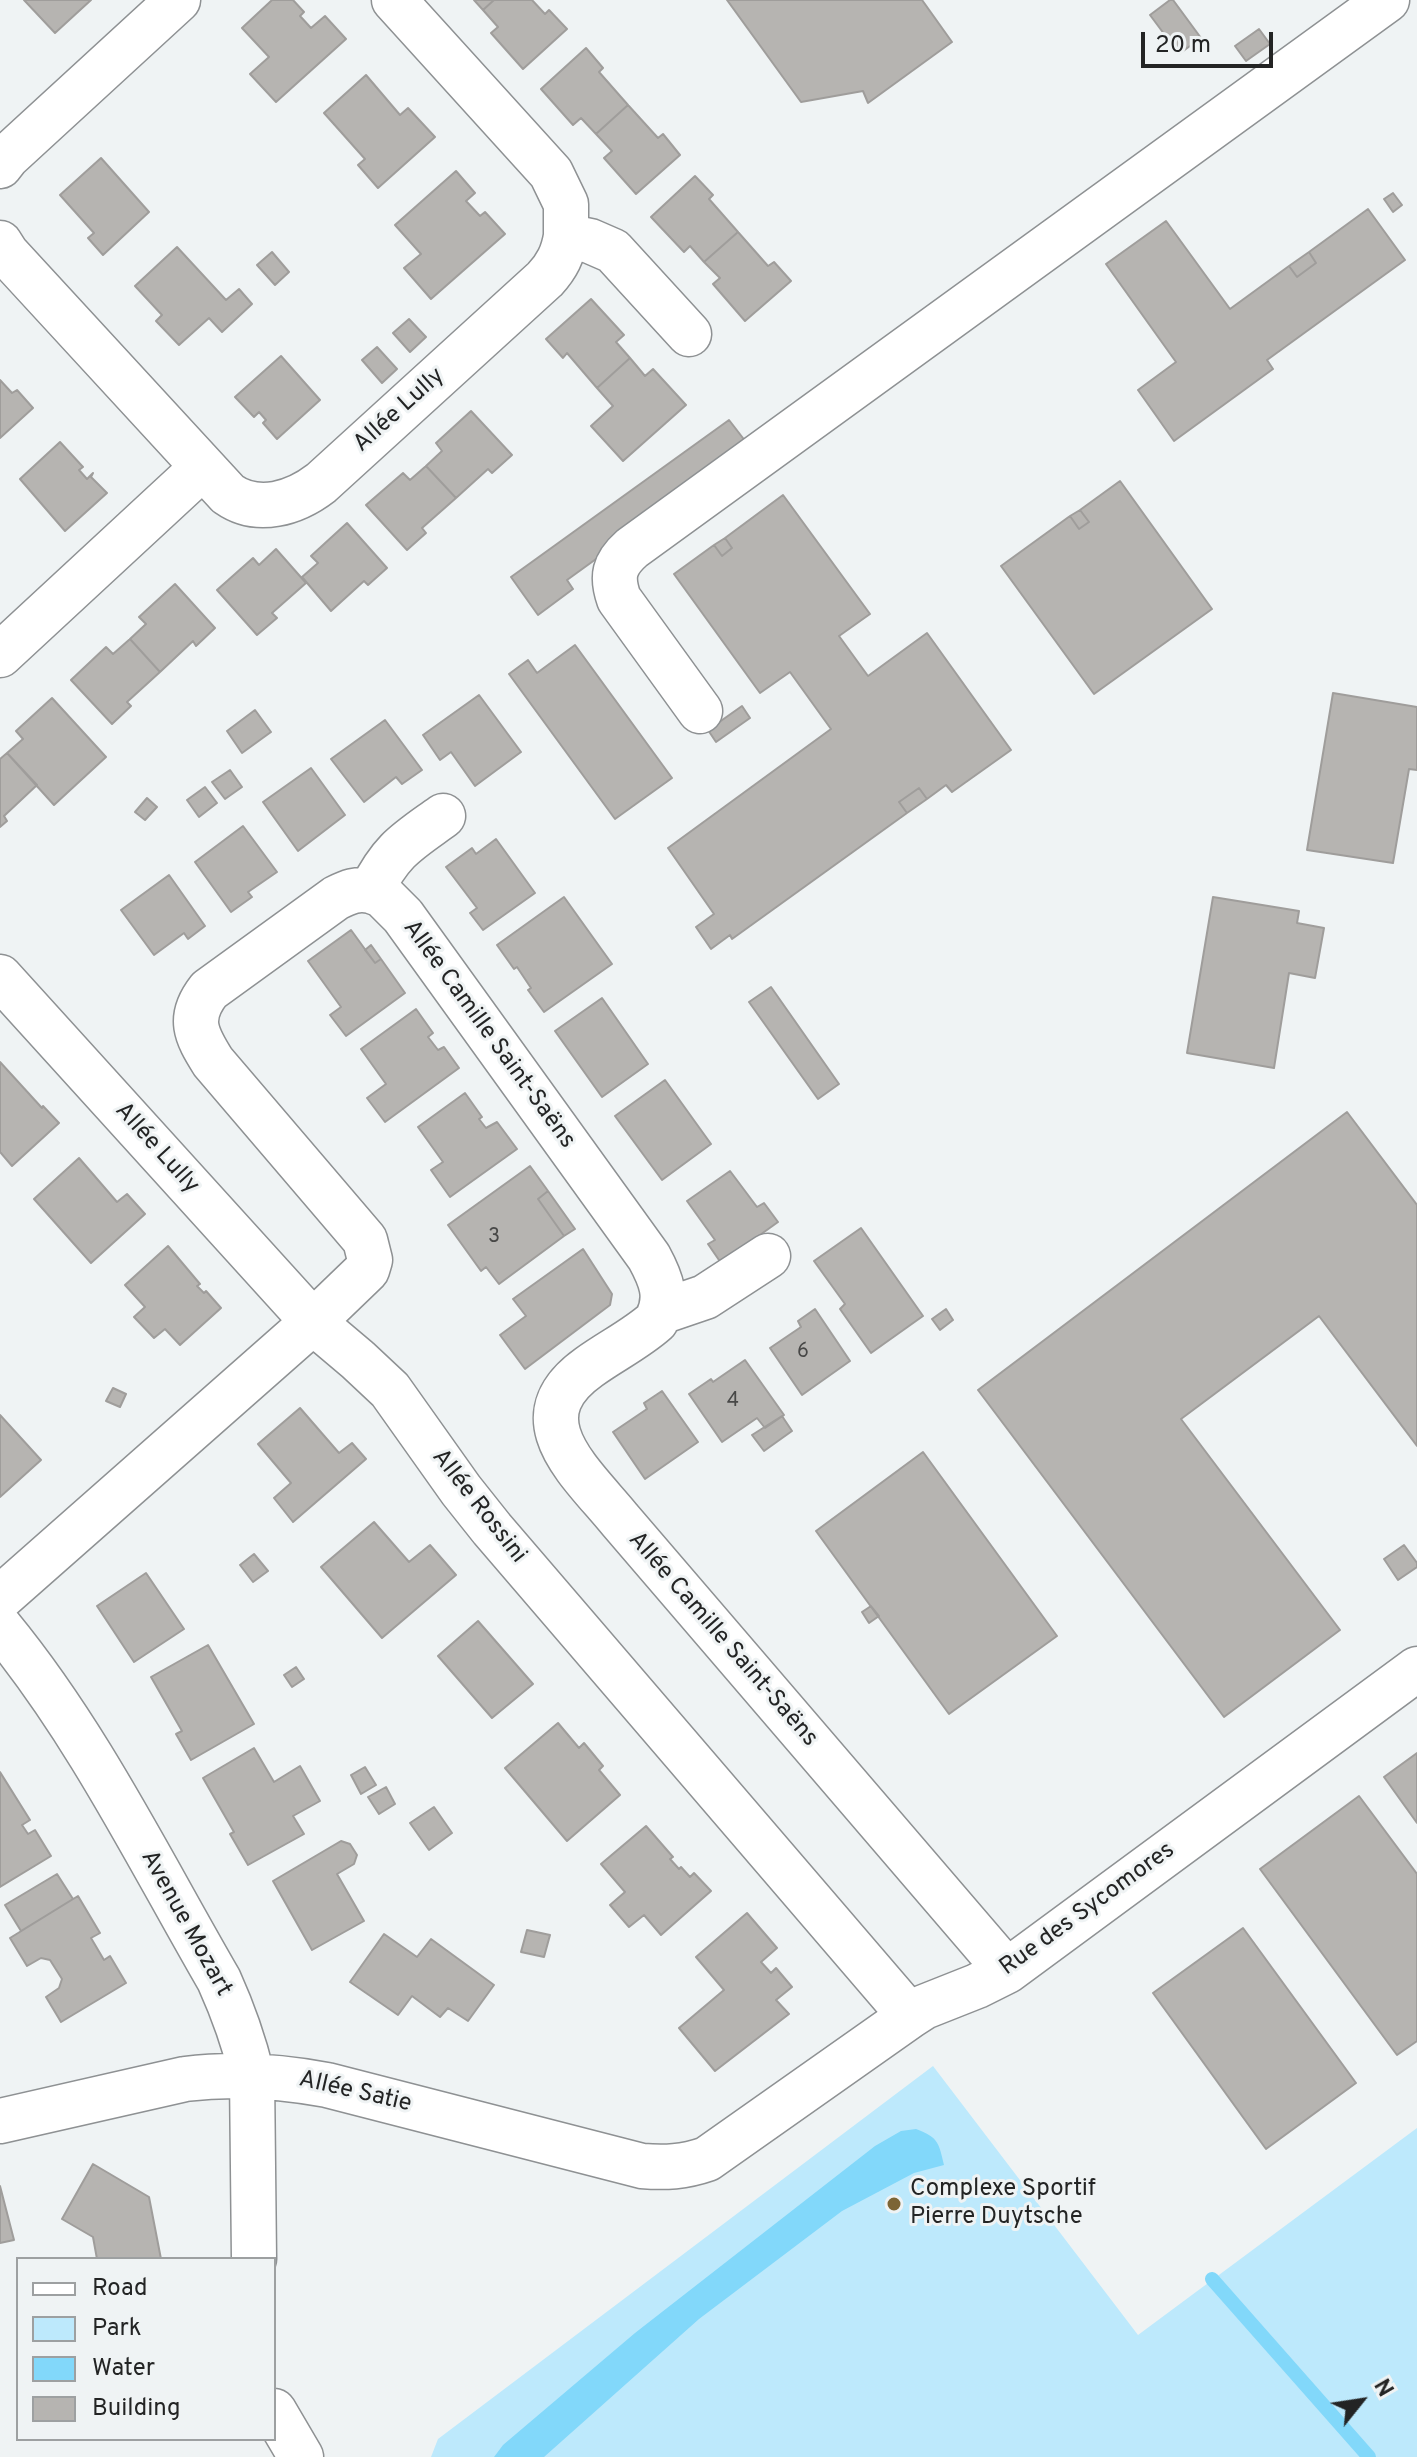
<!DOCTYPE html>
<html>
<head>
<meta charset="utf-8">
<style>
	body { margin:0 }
	#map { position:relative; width:1417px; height:2457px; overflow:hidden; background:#eff3f4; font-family:Overpass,sans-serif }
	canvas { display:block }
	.legend { position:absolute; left:16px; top:2257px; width:260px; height:184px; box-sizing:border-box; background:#eff3f4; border:2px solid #9da0a1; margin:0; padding:10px 14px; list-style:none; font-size:24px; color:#232424 }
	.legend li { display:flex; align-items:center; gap:16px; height:40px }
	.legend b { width:40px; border:2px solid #9da0a1 }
	.north { position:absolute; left:1321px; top:2361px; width:80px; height:80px; -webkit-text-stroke:6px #eff3f4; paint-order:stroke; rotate:60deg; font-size:22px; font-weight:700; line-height:32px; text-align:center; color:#232424 }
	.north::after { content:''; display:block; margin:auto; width:28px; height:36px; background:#232424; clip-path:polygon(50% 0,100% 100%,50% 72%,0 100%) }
	.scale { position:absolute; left:1141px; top:32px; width:132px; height:36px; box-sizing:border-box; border:4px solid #232424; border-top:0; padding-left:10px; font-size:24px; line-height:28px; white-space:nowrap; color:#232424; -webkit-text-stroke:6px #eff3f4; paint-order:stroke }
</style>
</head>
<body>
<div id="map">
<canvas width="1417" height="2457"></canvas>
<ul class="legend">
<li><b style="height:10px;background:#fff"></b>Road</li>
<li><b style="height:22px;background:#bde9fc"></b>Park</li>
<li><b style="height:22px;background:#82d8fa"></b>Water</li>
<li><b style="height:22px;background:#b6b4b1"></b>Building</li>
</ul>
<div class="north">N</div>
<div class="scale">20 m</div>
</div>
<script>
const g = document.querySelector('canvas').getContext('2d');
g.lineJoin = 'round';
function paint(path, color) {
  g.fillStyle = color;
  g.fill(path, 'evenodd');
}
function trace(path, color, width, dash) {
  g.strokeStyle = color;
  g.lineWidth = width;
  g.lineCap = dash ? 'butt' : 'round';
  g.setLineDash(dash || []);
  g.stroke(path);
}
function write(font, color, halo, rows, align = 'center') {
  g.font = font + ' Overpass,sans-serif';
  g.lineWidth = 6;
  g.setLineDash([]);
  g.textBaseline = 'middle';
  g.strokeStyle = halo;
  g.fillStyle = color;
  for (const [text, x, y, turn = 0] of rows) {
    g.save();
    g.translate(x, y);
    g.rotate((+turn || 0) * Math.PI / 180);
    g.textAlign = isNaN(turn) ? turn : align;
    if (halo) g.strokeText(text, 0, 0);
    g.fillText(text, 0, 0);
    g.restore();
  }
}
paint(new Path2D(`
	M933,2066L1138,2335L1417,2128V2457H431L438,2439Z`), '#bde9fc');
paint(new Path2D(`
	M916,2129C938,2137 939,2143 944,2165L914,2173L842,2211L699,2319L544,2457H494L503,2445L635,2333L875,2146L901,2131Z`), '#82d8fa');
trace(new Path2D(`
	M1212,2279L1369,2457`), '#82d8fa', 14);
const building = new Path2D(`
	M24,0H91L55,33Z
	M272,0H293L304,12L300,16L311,28L325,16L346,39L276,102L250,74L269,57L242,28Z
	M474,0H494L483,10Z
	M494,0H532L545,14L549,10L567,29L523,69L491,33L498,27L483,10Z
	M727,0H922L952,42L868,103L863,91L801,102Z
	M1170,0H1173L1201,38L1179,54L1150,15Z
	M1259,29L1270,44L1246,61L1235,46Z
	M586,48L603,68L599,72L628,105L596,134L581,118L573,125L541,89Z
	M366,75L400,115L408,108L435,137L378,188L358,165L365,159L324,113Z
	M628,105L658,138L663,134L680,155L636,194L604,158L612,151L596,134Z
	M101,158L149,212L103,255L88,238L94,233L60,195Z
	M456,171L475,193L466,201L480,216L485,212L505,234L431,299L404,268L421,254L395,225Z
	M695,176L713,195L709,199L738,232L704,262L690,246L684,252L651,217Z
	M1393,193L1402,205L1393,212L1384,199Z
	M1368,209L1405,260L1267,360L1273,369L1174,441L1138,390L1176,362L1106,264L1166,221L1230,309L1289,266L1297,277L1316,263L1309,252Z
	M738,232L768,266L774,262L791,281L745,321L713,284L720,278L704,262Z
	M177,247L226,300L239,289L252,304L222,332L209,318L179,345L156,321L162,315L135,286Z
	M272,252L289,272L275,285L257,265Z
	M1309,252L1316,263L1297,277L1289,266Z
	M591,299L624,335L616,342L630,358L597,388L567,353L563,358L546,339Z
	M409,319L426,337L410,352L393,333Z
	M377,347L397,369L382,383L362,360Z
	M281,356L320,400L277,439L263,423L266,420L259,412L254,417L235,397Z
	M630,358L645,376L653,369L686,405L623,461L591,426L613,406L597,388Z
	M0,380L12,393L17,390L33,408L0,438Z
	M471,411L512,455L492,473L488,469L456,498L426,466L442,451L436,443Z
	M729,420L746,442L632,533L567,580L573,589L538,615L511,577Z
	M60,442L83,467L79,470L87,479L93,473L91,477L107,493L65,531L20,479Z
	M426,466L456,498L422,528L426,533L407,550L366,505L403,473L410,480Z
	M1120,481L1212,609L1094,694L1001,566L1070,516L1079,529L1089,522L1080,510Z
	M783,495L870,614L839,636L868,676L927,633L1011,750L952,792L946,785L927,799L919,788L899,802L907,813L732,939L730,935L711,949L696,927L714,914L668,848L831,729L790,672L760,693L674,574L714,545L722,556L732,548L725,538Z
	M1080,510L1089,522L1079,529L1070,516Z
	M347,523L387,568L368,585L364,581L331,611L302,577L318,563L311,556Z
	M725,538L732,548L722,556L714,545Z
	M276,549L306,583L272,613L277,618L257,635L217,590L253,558L259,565Z
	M175,584L215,628L196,646L193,641L160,672L130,639L146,624L139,617Z
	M130,639L160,672L127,702L131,706L112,724L71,680L106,647L113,654Z
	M575,645L672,778L615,819L509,674L528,660L537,673Z
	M1333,693L1417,707V770L1409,769L1393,863L1307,850Z
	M479,695L521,752L475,786L451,752L440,760L423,735Z
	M52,698L106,757L54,805L7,753L23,739L16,731Z
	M742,706L750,718L716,742L708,730Z
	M255,710L271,732L242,753L227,731Z
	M385,720L422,770L402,784L396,777L364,802L331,759Z
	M7,753L37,785L4,816L7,821L0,827V759Z
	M311,768L345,815L298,851L263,802Z
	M230,770L242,787L225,799L212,782Z
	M205,787L217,803L199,817L187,800Z
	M919,788L927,799L907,813L899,802Z
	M147,798L157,807L145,820L135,812Z
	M243,826L277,872L248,892L252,897L231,912L195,862Z
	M496,839L535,893L483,930L470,913L477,908L446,867L472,848L476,854Z
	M169,875L205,926L188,939L184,933L154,955L121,910Z
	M564,897L612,964L544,1012L528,990L531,988L517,967L514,969L497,945Z
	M1213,897L1299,911L1297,923L1324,928L1315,978L1289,973L1274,1068L1187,1053Z
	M351,930L375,963L381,959L405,993L346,1036L330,1015L341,1007L308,961Z
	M371,945L381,959L375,963L365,950Z
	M771,987L839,1084L818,1099L749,1002Z
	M602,998L648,1064L602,1097L555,1031Z
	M416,1009L433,1033L428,1037L438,1050L444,1047L459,1068L385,1122L367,1098L386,1084L361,1049Z
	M0,1062L42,1108L43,1106L59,1123L12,1166L0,1152Z
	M665,1080L711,1144L662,1180L615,1116Z
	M465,1093L482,1117L479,1119L486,1128L497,1122L517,1149L450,1197L431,1170L443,1162L418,1127Z
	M1347,1112L1417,1205V1446L1319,1316L1181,1419L1340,1630L1224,1717L978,1390Z
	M79,1158L117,1202L127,1194L145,1214L91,1263L34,1199Z
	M530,1166L548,1191L538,1199L564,1236L499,1284L486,1267L481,1271L448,1225Z
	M730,1171L757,1207L764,1203L778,1222L721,1263L708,1244L715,1240L687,1201Z
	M548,1191L575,1229L564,1236L538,1199Z
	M861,1228L923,1316L871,1353L840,1309L845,1304L814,1261Z
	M168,1246L200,1284L197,1286L204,1293L206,1291L221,1308L180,1345L165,1329L154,1338L134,1317L145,1307L125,1285Z
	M583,1249L612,1294L610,1305L525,1369L500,1335L526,1316L513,1299Z
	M815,1309L850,1361L802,1395L770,1348L801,1327L798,1321Z
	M946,1309L953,1320L940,1330L932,1319Z
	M745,1360L784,1415L765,1428L757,1418L722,1442L689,1394L711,1379L713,1382Z
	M113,1388L126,1394L120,1407L106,1401Z
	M662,1391L698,1442L645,1479L613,1432L647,1409L644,1403Z
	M300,1408L339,1453L352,1443L366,1459L293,1522L274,1498L291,1483L258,1444Z
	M0,1415L41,1460L0,1497Z
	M782,1416L792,1431L764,1451L752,1435Z
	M923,1452L1057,1636L949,1714L816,1531Z
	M374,1522L409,1562L430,1545L456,1575L382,1638L321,1567Z
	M1404,1545L1417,1563V1567L1398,1580L1384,1559Z
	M254,1554L268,1571L253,1582L240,1565Z
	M146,1573L184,1629L134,1662L97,1606Z
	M871,1606L879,1616L869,1623L862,1612Z
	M478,1621L533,1684L492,1718L438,1656Z
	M208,1645L254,1724L191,1760L176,1734L182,1731L151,1677Z
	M296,1667L304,1679L292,1687L284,1675Z
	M558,1723L579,1748L584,1743L603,1766L599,1770L620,1795L567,1841L505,1768Z
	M254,1748L274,1782L300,1766L320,1801L293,1816L304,1834L248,1865L230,1834L234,1832L203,1778Z
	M1417,1753V1823L1384,1777Z
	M365,1767L376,1785L361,1794L351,1775Z
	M0,1772L30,1820L22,1825L28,1834L35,1830L51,1856L0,1887Z
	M386,1787L395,1804L379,1814L368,1797Z
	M1359,1796L1417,1874V2041L1397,2055L1260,1869Z
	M434,1807L452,1833L429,1850L410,1823Z
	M646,1826L673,1857L670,1859L679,1869L681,1867L690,1877L694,1873L711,1891L661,1935L644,1915L629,1927L610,1905L625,1892L601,1864Z
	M341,1841L350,1844L357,1855L354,1864L337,1874L364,1921L312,1950L273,1881Z
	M57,1874L73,1899L21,1931L5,1905Z
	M78,1896L100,1933L91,1938L104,1960L110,1956L126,1983L61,2022L46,1997L59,1988L62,1979L50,1960L41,1958L27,1966L10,1938Z
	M747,1913L777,1948L761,1962L771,1973L776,1968L792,1987L776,2000L789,2014L715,2071L679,2028L724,1990L696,1957Z
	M1243,1928L1356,2083L1266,2149L1153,1993Z
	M527,1930L550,1935L544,1957L521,1952Z
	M384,1934L417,1957L431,1939L494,1985L468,2021L448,2008L440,2017L412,1996L398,2015L350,1982Z
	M93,2164L149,2197L161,2259H97L93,2237L62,2219Z
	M0,2186L14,2240L0,2243Z`);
paint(building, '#b6b4b1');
trace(building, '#9f9d9b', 2);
const minor = new Path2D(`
	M394,0L551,173L566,204V236L590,241L613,251L689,334
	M0,166L7,157L178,0
	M0,243L7,254L228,494C258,515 295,503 321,483L545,279C557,266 563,254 566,236
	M0,655L202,468
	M700,711L619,599C611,576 614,564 632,548L1387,0
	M371,891L382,895L403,916L649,1257C661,1279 669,1298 656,1321C636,1339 611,1351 589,1367C516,1419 581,1472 620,1520L1007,1971
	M0,977L313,1322L367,1270L370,1260L365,1240L213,1062C196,1035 187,1018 209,990L336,898C348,892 357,888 371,891C392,849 407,842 443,816
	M661,1312L705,1297L768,1256
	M0,1598L313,1322L358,1360L390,1390L461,1490L492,1529L910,2016
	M0,1627C88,1734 150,1861 219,1980C233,2011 244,2042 252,2075L254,2259
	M0,2121L185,2079C233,2073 280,2076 327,2085L642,2166C665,2168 684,2167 707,2159L910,2016L924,2007L977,1986L1007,1971L1417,1669
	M274,2411L301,2457`);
trace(minor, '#8e9193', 47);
trace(minor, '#fff', 44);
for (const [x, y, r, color] of [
	[894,2204,8,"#7c6535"]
]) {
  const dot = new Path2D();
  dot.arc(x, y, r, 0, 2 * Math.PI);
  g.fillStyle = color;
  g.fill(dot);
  trace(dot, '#eff3f4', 3);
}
write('20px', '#484847', null, [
	["3",494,1238],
	["6",803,1353],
	["4",733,1402]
]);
write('24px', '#232424', '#eff3f4', [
	["Allée Lully",400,411,-42],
	["Allée Camille Saint-Saëns",488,1035,54],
	["Allée Lully",156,1149,48],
	["Allée Rossini",478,1507,52],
	["Allée Camille Saint-Saëns",722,1640,49],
	["Rue des Sycomores",1088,1910,-36],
	["Avenue Mozart",185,1924,61],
	["Allée Satie",355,2093,13]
]);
write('24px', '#232424', '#eff3f4', [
	["Complexe Sportif",910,2190],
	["Pierre Duytsche",910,2218]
], 'left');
</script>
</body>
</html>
